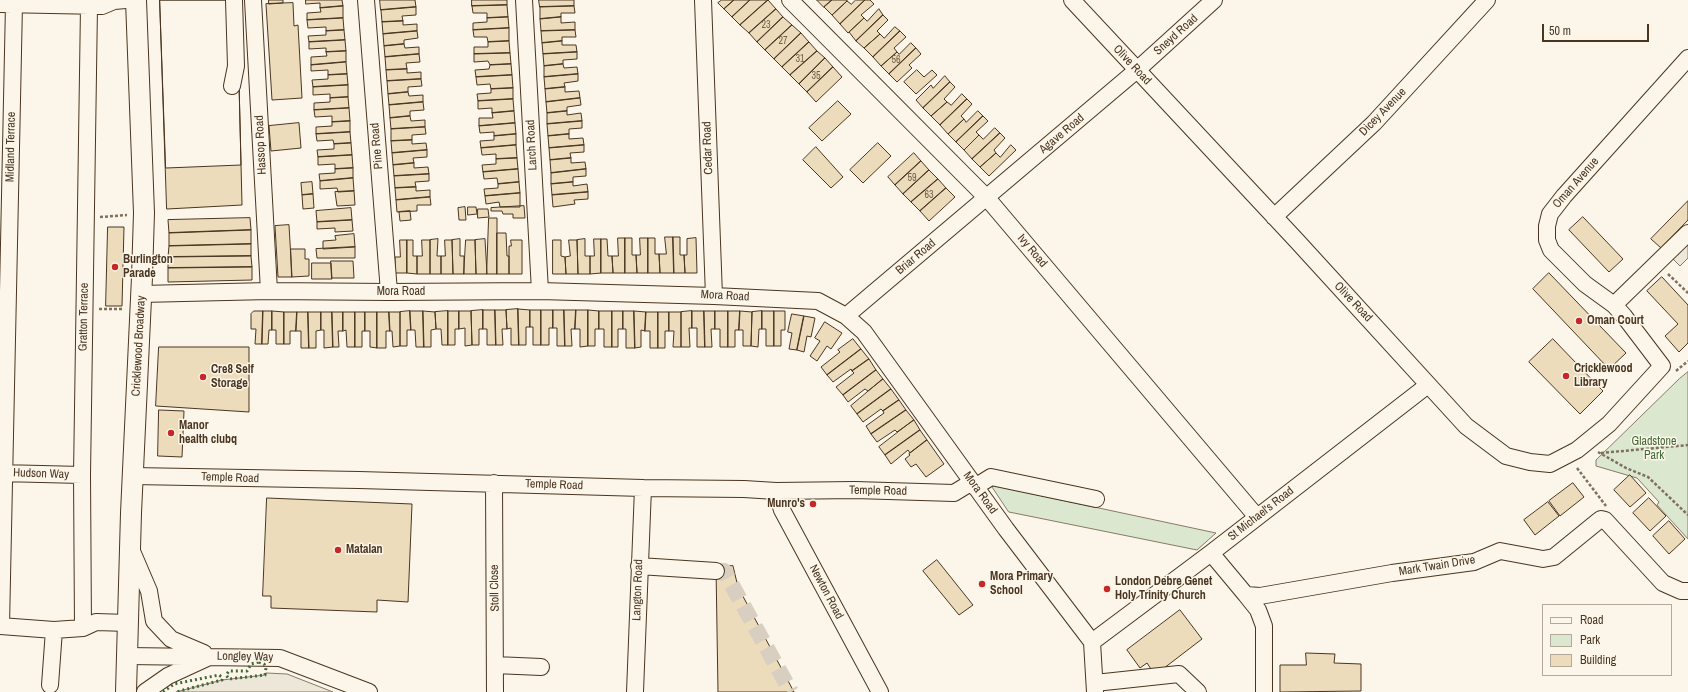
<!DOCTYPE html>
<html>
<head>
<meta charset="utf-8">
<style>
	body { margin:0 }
	#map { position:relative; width:1688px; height:692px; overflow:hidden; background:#fbf6e9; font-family:"Archivo Narrow",sans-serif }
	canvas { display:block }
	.legend { position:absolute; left:1542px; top:604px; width:130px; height:72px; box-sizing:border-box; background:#fbf6e9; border:1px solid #b4a999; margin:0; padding:5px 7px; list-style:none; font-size:12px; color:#4a3520 }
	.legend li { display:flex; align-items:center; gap:8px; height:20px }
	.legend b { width:20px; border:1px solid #b4a999 }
	.scale { position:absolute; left:1542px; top:24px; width:107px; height:18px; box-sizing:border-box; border:2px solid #4a3520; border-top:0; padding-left:5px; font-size:12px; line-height:14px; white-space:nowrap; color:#4a3520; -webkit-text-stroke:3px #fbf6e9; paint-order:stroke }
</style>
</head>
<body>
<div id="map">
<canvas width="1688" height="692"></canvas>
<ul class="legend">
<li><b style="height:5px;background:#fbf6e9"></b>Road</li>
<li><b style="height:11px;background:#dce7d0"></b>Park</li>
<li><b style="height:11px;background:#ecdcbc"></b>Building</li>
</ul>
<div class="scale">50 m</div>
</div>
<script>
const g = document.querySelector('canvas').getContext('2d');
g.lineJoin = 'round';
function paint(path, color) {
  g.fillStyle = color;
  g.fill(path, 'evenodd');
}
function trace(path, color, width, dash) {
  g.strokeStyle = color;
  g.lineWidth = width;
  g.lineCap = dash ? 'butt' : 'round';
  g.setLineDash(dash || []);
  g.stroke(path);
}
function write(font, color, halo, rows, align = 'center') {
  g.font = font + ' "Archivo Narrow",sans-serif';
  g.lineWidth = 3;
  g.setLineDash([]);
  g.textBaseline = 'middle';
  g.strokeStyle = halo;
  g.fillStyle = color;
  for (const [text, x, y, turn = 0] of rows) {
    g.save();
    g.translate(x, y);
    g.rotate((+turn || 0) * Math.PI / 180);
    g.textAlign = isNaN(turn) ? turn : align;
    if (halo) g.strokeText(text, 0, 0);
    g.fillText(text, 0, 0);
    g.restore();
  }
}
const green = new Path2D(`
	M1688,372V539L1657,505L1659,502L1637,478L1596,466V460L1679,379Z
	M991,485L1216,533L1197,550L1009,512Z`);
paint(green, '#dce7d0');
trace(green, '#887966', 1);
const parking = new Path2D(`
	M1688,233V258L1680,266L1667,253Z
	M266,673L287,674L333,692H176L222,680L265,675Z`);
paint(parking, '#ede7d9');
trace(parking, '#887966', 1);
const building = new Path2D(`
	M160,0H237L241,165L166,168Z
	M160,0H237L242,205L167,209Z
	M269,0H283V3L269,4Z
	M306,0H342L343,6L320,8V3L306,4Z
	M380,0H415L416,7L381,10Z
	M472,0H507V5L472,6Z
	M539,0H574V6L540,7Z
	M722,0H734L724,9L718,3Z
	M734,0H750L732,17L724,9Z
	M750,0H768L740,25L732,17Z
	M768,0L776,9L749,33L740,25Z
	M817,0H832L824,7Z
	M832,0H847V1L832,15L824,7Z
	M856,0H865L840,24L832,15L847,1L851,4Z
	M865,0H870L874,4L861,15L864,18L848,33L840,24Z
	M293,3L294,26L298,25L302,98L272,100L266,4Z
	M507,5L508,17L487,18V13H473L472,6Z
	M343,6V18L307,20V13L321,12L320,8Z
	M574,6L575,13H561V17L540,19V7Z
	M416,7V15L402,16L403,21L382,22L381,10Z
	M776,9L783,17L757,42L749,33Z
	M879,9L883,15L856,41L849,32L864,18L867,21Z
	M883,15L888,20L877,31L880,34L864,48L856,41Z
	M508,17L509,28L473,30V23L487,22V18Z
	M561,17V23L575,22V30L541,31L540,19Z
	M783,17L792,25L765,50L757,42Z
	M343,18L344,30L326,31V27L308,28L307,20Z
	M403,21V25L417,24V31L383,34L382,22Z
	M792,25L801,33L774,59L765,50Z
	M895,27L900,31L873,57L864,48L880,34L884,38Z
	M509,28V41L488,42L487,37H474L473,30Z
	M344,30L345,40L309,42L308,36L326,35V31Z
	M575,30L576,37H562V41L542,43L541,31Z
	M417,31L418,38L404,40V44L384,46L383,34Z
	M900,31L906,37L894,48L897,52L881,66L873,57Z
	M801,33L809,42L782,67L774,59Z
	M345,40L346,51L326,52V48L309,49V42Z
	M509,41L510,53L474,54V47H488V42Z
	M562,41V45H576L577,52L543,54L542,43Z
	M809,42L817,51L790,75L782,67Z
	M911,43L916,48L889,74L881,66L897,52L899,54Z
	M404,44L405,48L419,47V54L385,57L384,46Z
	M916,48L921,54L909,65L912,68L897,82L889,74Z
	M346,51V62L311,65V57L327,56L326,52Z
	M817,51L825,58L799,84L790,75Z
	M577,52V59L563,60V64L544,66L543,54Z
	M510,53L511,64L490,65L488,61L474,62V54Z
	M419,54L420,62L406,63L407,69L386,70L385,57Z
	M825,58L833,67L807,92L799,84Z
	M346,62L347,74L328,75V70L311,71V65Z
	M511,64L512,75L476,77L475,70L489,69L490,65Z
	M563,64L564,68L577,67L578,74L544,77V66Z
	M833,67L842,77L816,102L807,92Z
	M407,69V73L421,72V79L387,81L386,70Z
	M917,70L924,77L932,70L937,75L916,94L904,82Z
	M347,74L348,85L313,87L312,80L328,79V75Z
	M578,74V81L564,83L565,87L545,89L544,77Z
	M512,75L513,88L491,89L490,84L477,85L476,77Z
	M945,76L950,82L923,108L916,100L931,85L933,88Z
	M421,79L422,86L408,87V92L388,94L387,81Z
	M950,82L955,87L944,99L947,102L931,116L923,108Z
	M348,85V97L330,98V94L313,95V87Z
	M565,87V92L579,91L580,98L546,102L545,89Z
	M513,88V99L478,101L477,94L491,93V89Z
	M408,92L409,96L423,95V102L389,105L388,94Z
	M962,94L967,99L940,125L931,116L947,102L951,105Z
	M348,97L349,108L314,110V103L330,102V98Z
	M580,98L581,105L567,107V111L547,113L546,102Z
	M513,99L514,111L492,113V108L478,109V101Z
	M967,99L972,104L961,116L964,119L948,134L940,125Z
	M838,101L851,114L822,141L809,128Z
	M423,102L424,110L410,111V116L390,118L389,105Z
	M349,108L350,121L332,122V116L315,117L314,110Z
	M514,111L515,123L479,126V118H493L492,113Z
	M567,111V115L581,113L582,121L547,124V113Z
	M978,111L983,116L956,142L948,134L964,119L966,122Z
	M410,116L411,121L425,120V127L391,129L390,118Z
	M983,116L988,121L976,132L979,135L964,150L956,142Z
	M350,121V132L316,134V127L332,126V122Z
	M582,121V128L569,129V134L548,136L547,124Z
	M299,123L301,148L271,151L269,126Z
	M515,123L516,134L494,136V132L480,133L479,126Z
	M425,127L426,134L412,135V140L391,141V129Z
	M995,128L1000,133L972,159L964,150L979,135L983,139Z
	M350,132L351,143L334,144L333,140L317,141L316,134Z
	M1000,133L1005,138L994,150L996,153L980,167L972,159Z
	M516,134V145L481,148L480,141L494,140V136Z
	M569,134V139L583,138L584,145L549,148L548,136Z
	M412,140V144L426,143L427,150L392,153L391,141Z
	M351,143L352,155L318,157L317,150L334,149V144Z
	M878,143L891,156L863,183L850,170Z
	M516,145L517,158L496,159V154L482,155L481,148Z
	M584,145V152L570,153L571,158L550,160L549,148Z
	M1011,145L1016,150L989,176L980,167L996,153L1000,157Z
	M816,147L843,177L831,188L803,160Z
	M427,150V157L413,158L414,163L393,165L392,153Z
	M914,153L921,161L895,185L888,177Z
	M352,155L353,168L335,169V164L318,165V157Z
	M517,158L518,169L483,172L482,165L496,164V159Z
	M571,158V163L585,162L586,169L551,173L550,160Z
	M921,161L929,170L903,194L895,185Z
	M414,163V168L428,167L429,174L394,176L393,165Z
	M353,168V178L320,181L319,174L335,173V169Z
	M518,169L519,182L498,184L497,178L484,179L483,172Z
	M586,169V176L573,177V182L551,184V173Z
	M929,170L938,179L911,202L903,194Z
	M429,174V181L415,182L416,187L395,188L394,176Z
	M353,178L354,191L338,192L337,188L320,189V181Z
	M938,179L946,188L920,211L911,202Z
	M312,182L313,194L302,195L301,183Z
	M519,182L520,193L485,196L484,189L498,188V184Z
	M573,182V186L587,184L588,192L552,195L551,184Z
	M416,187V191L430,190V197L396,200L395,188Z
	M946,188L955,197L929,221L920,211Z
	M354,191L355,205L337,206L335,192Z
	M588,192V199L574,200L575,204L553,207L552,195Z
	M520,193V207H500L499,202L486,204L485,196Z
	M313,194L314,208L303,209L302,195Z
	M430,197L431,205H417V211L397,212L396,200Z
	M1688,201V220L1661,248L1651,239Z
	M524,206L525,218H513V214H503L502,211H491V208Z
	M465,207L466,220H459L458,208Z
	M468,207H476L477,214L468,215Z
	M351,208L352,220L317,222L316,211Z
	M478,209H488L489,217L478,218Z
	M410,211L411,220L400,221L399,212Z
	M1583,217L1623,259L1609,272L1569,230Z
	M250,218L251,230L169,233L168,220Z
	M489,218H497V274H487Z
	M352,220L353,231L335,232V228L317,229V222Z
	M289,225L292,277H278L275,226Z
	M108,227H124L122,306H106Z
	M251,230V244L169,246V233Z
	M497,233H506L507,256H509V274H497Z
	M354,234L355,247L323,249V241L336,240L335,236Z
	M665,237H673L674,273H660L659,254H666Z
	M673,237H680V255H684L685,273H674Z
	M618,238H625V273H613L612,256H618Z
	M625,238H632V255H636L637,273H625Z
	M640,238H648V273H637L636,255H640Z
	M648,238H655V254H659L660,273H648Z
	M696,238L697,273H685L684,255H687V239Z
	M438,239L437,256H441V274H430V240Z
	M460,239V256H464V274H453L452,240Z
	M485,239L487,274H476L475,240Z
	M585,239V256H590V274H578L577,240Z
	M594,239H601V273L590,274V256H594Z
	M601,239H607L608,256H612L613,273H601Z
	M400,240H407V273H395V257H400Z
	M407,240H413V256H417V274L407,273Z
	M422,240H430V274H417V256H422Z
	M445,240H452L453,274H441V256H445Z
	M466,240H475L476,274H464Z
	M511,240H522V274H509V246H511Z
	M553,240H561V256L565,257L566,274H553Z
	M569,240H577L578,274H566L565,257L570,256Z
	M251,244V256L168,257L169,246Z
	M355,247V258H317L316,249Z
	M291,249H305V259H309V276L292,277Z
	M251,256L252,267L168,268V257Z
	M331,261H353L354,278H332Z
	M312,263H331L332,279H312Z
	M252,267V280L168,282V268Z
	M1549,273L1626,353L1609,369L1533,289Z
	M1662,277L1688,305V343L1679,352L1665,336L1678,324L1647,291Z
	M518,309L530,310V327H526V345H519Z
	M518,309L519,345H511V328L507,329L506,310Z
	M483,310H495L496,345H487V329H483Z
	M483,310V329H479V345H472L471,311Z
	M495,310H506L507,329H502L503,345H496Z
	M530,310H541V345H533V327H530Z
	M541,310H553V328H549V345H541Z
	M553,310H564L565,346H557V328H553Z
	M564,310H576L575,329H571L572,346H565Z
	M576,310H588V346L580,347V329H575Z
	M588,310L599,311V329H595V346H588Z
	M254,311H263L262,344H255L256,329H251V314Z
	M263,311H272V330H269L268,344H262Z
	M272,311L284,312V344H276V330H272Z
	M410,311H423L424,347H416L415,330H411Z
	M410,311L411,330H407V346H400V312Z
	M423,311L435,312L436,329L431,330V347H424Z
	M448,311H459V329H455V345H448Z
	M448,311V345H442L441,329H436L435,312Z
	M459,311H471L472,345L465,346V328L459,329Z
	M599,311H612V347H604V329H599Z
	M612,311H623V329H618V347H612Z
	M623,311H634L635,348H626V329H623Z
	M634,311L646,312L645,331L641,330V347L635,348Z
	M692,311V328H689L690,347H681V312Z
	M692,311H704L705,347H697V328H692Z
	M704,311H715V329H711L712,347H705Z
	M715,311H728V347H720V329H715Z
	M728,311H740L739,330H735V347H728Z
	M740,311L752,312L751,346H743V330H739Z
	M762,311V329H759L758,347L751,346L752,312Z
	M762,311H774V346H766V329H762Z
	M774,311H785V330H781V346H774Z
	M284,312H297L296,331H290V344H284Z
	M297,312H308L309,348H301V331H296Z
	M308,312H321V330L316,331V348H309Z
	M321,312H332L333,347L324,348V330H321Z
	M332,312H343V331H338L339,347H333Z
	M343,312H355V347H347L346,330L343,331Z
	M355,312H365V331H362V347H355Z
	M365,312H377V348L370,347V331H365Z
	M377,312H389L390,331H386V348H377Z
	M389,312H400V346L393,347L392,331H390Z
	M646,312H658V348H650V331H645Z
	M658,312H669V331H665V348H658Z
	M669,312H681V347H673L674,331H669Z
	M792,314L804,316L797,350L789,349L792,333L788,332Z
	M804,316L815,318L811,337L807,336L804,352L797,350Z
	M825,322L842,333L831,349L827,346L817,361L810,356L820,341L815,338Z
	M853,339L861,349L827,375L821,367L840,352L838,350Z
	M1553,339L1603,391L1580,414L1529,362Z
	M159,347H249V412L156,406Z
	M861,349L869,359L852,371L851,369L833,382L827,375Z
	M869,359L876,370L843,395L836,387L854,373L852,371Z
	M876,370L883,379L868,391L865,389L848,402L843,395Z
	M883,379L891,389L857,414L851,406Z
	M891,389L899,400L883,411L881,409L863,422L857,414Z
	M899,400L906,410L871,434L866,426L884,413L883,411Z
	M159,410L184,411L182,457L158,456Z
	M906,410L914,420L897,432L895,430L877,442L871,434Z
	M914,420L920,430L885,455L879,447Z
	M920,430L927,440L910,453L908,450L891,464L885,455Z
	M927,440L944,464L926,477L916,464L911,467L905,459L910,455L909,454Z
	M1630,475L1646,493L1630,507L1614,490Z
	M1573,483L1584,497L1560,516L1549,501Z
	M267,498L412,504L408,602L377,600V612L271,608V596H263Z
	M1649,498L1666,516L1650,531L1633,513Z
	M1548,502L1559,516L1535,535L1524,520Z
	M1669,521L1685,539L1669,554L1653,536Z
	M937,560L973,605L959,615L923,571Z
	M733,566L738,587L794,692H718L716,567Z
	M1180,610L1202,639L1155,675L1147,663L1140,668L1127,650Z
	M1306,653L1335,654L1334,663L1361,664V691L1280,692V665H1306Z`);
paint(building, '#ecdcbc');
trace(building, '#4a3520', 1);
trace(new Path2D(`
	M716,571H724L791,692`), '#d8cfc1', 16, [16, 8]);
const minor = new Path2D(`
	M253,0L269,291
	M366,0L389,292
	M524,0L540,291
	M703,0L714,296
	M790,0L987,198L1257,517
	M1072,0L1297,241L1466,426L1506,456L1530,462L1550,464L1577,450L1609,424L1662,366L1624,316L1614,305L1585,284L1551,250L1547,240V226L1550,214L1564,196L1688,58
	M0,4L102,6L114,1L126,0
	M232,86L236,66L234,0
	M1274,217L1374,123L1487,0
	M141,294L269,291L389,292L540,291L714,296L818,301L846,316L864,332L1006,529L1092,642L1095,692
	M1614,305L1688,233
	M846,316L1137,70L1214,0
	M0,473L82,475
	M133,476L359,480L643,488L744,489L776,491L855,490L954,493L972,482
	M494,483L495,692
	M975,487L991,477L1096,499
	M776,491L782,510L880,692
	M131,549L149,591L154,621L171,639L204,653
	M1211,553L1246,595L1260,596L1392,573L1474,562L1500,551L1543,559L1554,557L1597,522L1601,519L1605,520L1663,583L1681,591H1688
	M639,566L716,571
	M1246,595L1258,610L1264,626V692
	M0,626L54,630L83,628L96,622L128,623
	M1,626L14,4
	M83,628L82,475L89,6
	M1092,642L1211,553L1428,385
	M127,656L280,658L369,692
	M495,665L541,667
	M1095,683L1179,674L1198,692
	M50,685L54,630
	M145,692L168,676L207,658
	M635,692L643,488`);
const major = new Path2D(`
	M126,692L131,513L142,277L144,213L136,0`);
trace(minor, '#4a3520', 18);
trace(major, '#4a3520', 22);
trace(new Path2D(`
	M100,217L127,215
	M1668,274L1688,293
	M99,309H124
	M1676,371L1688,361
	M1598,452L1626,468L1648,477L1688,515
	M1601,453L1688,445
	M1577,468L1606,506`), '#7f6f5c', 2.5, [3, 2]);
trace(minor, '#fbf6e9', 16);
trace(major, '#fbf6e9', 20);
trace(new Path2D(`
	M259,662L264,664L266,668L265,675L229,679L226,675L229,671H247L251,664Z
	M163,692L174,684L219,675L222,677V680L176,692`), '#436837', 3, [2, 3]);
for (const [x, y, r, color] of [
	[115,267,4,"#c62828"],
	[1579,321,4,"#c62828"],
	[1566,376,4,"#c62828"],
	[203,377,4,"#c62828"],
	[171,433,4,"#c62828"],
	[813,504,4,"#c62828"],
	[338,550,4,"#c62828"],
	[982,584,4,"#c62828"],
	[1107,589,4,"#c62828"]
]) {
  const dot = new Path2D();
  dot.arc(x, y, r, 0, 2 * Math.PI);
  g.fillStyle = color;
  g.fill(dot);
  trace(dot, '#fbf6e9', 1.5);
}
write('10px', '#725f47', null, [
	["23",766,25],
	["27",783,41],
	["31",800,59],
	["56",896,60],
	["35",816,76],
	["59",912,178],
	["63",929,195]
]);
write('12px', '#4a3520', '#fbf6e9', [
	["Sneyd Road",1176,35,-42],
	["Olive Road",1132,65,47],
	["Dicey Avenue",1383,112,-46],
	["Agave Road",1062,134,-40],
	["Hassop Road",261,145,-93],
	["Larch Road",532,145,-93],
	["Pine Road",377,146,-95],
	["Midland Terrace",11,147,-89],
	["Cedar Road",708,148,-92],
	["Oman Avenue",1576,183,-49],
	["Ivy Road",1032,251,50],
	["Briar Road",916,257,-40],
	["Mora Road",401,292],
	["Mora Road",725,296,3],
	["Olive Road",1353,302,47],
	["Gratton Terrace",84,317,-89],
	["Cricklewood Broadway",139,346,-87],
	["Hudson Way",41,474,2],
	["Temple Road",230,478,2],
	["Temple Road",554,485,2],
	["Temple Road",878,491,1],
	["Mora Road",980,493,54],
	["St Michael's Road",1261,514,-38],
	["Mark Twain Drive",1437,566,-9],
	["Stoll Close",495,588,-91],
	["Langton Road",638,590,-88],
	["Newton Road",826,592,62],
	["Longley Way",245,657,1]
]);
write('bold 12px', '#4a3520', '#fbf6e9', [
	["Burlington",123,260],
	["Parade",123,274],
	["Oman Court",1587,321],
	["Cricklewood",1574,369],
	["Library",1574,383],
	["Cre8 Self",211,370],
	["Storage",211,384],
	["Manor",179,426],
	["health clubq",179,440],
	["Munro's",805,504,"right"],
	["Matalan",346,550],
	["Mora Primary",990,577],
	["School",990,591],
	["London Debre Genet",1115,582],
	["Holy Trinity Church",1115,596]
], 'left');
write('12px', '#436837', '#fbf6e9', [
	["Gladstone",1654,442],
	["Park",1654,456]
]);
</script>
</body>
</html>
